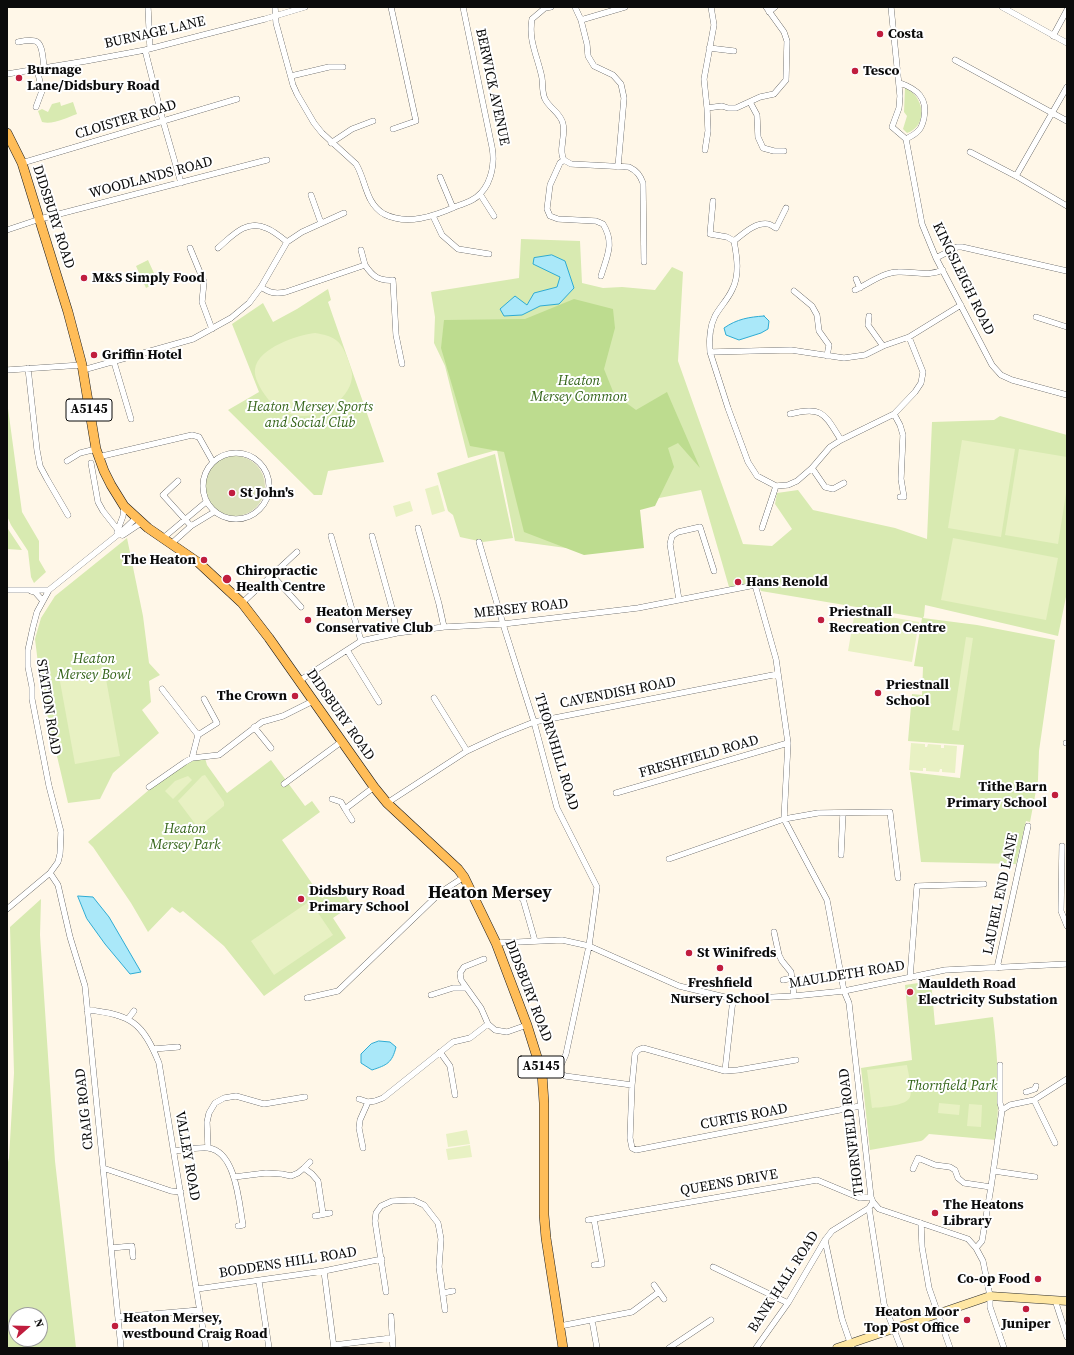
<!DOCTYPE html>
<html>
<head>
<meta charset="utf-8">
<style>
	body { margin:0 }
	#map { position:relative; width:1074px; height:1355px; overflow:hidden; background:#fff7e8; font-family:"Source Serif 4",serif }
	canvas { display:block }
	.frame { position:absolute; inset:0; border:8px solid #0b0b0b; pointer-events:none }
	.north { position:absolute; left:8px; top:1307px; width:40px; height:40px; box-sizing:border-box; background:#fff; border:1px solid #9d9d9d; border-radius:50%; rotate:70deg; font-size:11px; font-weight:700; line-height:16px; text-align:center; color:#0b0b0b }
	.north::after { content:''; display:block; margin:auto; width:14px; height:18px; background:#c01d3e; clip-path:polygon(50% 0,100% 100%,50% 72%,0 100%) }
</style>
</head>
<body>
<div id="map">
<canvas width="1074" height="1355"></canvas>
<div class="frame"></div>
<div class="north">N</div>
</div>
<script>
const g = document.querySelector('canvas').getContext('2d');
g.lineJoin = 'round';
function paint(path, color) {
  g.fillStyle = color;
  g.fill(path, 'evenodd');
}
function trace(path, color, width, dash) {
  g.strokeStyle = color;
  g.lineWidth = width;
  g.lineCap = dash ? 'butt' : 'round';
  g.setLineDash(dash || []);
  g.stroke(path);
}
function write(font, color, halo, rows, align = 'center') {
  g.font = font + ' "Source Serif 4",serif';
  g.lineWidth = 4;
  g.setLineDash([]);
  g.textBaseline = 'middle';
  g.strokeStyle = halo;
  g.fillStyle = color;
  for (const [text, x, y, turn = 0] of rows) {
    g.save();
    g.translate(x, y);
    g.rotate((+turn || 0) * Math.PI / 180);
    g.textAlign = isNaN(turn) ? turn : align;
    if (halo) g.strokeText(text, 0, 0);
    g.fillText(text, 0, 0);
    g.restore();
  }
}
paint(new Path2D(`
	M905,88C924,95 929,126 907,133L903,129L907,116L904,112Z
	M60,102L61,106L73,102L77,114C66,118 53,125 42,122L38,111L42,109L48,112L52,104Z
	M521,239L580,241L582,283L603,288L622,287L655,290L672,267L683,272L678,361L743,544L772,546L792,529L775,504L777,493L798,490L813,510L895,528L927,539L932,422L994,420L1000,416L1067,435V592L1058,636L925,605L924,616L923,618L977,625L1055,640L1039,751L1038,780L1030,822L1026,821L1016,864L921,862L910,772L960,778L964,745L908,741L912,694L922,695L923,667L914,666L922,618L761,591L758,582L729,587L701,490L633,503L566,548L515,541L497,450L468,458L445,366L434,343L435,317L431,292L519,278Z
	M148,260L158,282L146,288L136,266Z
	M328,289L331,300L328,302L384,462L328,471L322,495H314L228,410L259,392L232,324L263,303L273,322L297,309Z
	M7,401L22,512L39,541V560L46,572L34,583L31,577L28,551L11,525L7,516Z
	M495,454L513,538L483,542L460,537L453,515L448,511L437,473Z
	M7,527L8,529L22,550L7,549Z
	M127,538L143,616L149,663L160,675L149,681L151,702L142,710L159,733L113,773L100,799L68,803L41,688L35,639L41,618L55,596Z
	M205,758L207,765L227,793L271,760L305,806L312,801L320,812L282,840L322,898L339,886L352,905L333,918L346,938L264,996L224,946L183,911L180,913L172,907L148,932L131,903L93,847L88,842L150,789L193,760Z
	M41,899L40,935L55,1161L76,1348H7V1166L9,1158L14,1073L10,927ZM16,1315H40V1339H16Z
	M931,981L935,1025L993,1017C998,1059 1000,1097 996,1140L929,1134L923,1140L921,1141L870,1150L861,1068L912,1060L905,985Z`), '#d8eab1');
paint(new Path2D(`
	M574,299L613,309L615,328L604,369L614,394L636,410L667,392L700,468L678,443L668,448L674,467L655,506L640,510L644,548L584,555L524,532L504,452L470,446L441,348L444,320L525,319Z`), '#bddc8f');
paint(new Path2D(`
	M205 486a30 30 0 1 1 60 0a30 30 0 1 1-60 0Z`), '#dae1ba');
paint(new Path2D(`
	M315,333C333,336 340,339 347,357C349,362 351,368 352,374C353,397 323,416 303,416C294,416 287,413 280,409C271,404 266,397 261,389C258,383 254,376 255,369C258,348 297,335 315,333Z
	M962,440L1015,449L1001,537L948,528Z
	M1019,449L1067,457V487L1058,544L1005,535Z
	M438,485L445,511L432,515L425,489Z
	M410,501L413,511L396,517L393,506Z
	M953,538L1058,558L1046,620L941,600Z
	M855,611L919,622L912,662L848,651Z
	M966,637L973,638L959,731L952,730Z
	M104,668L120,756L75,764L59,676Z
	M911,743L925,744V747H927L928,744L941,745V748H944V745L957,746L955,773L942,772V769H940L939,772L926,771V768H923V771L909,770Z
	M205,775L224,802V806L201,825H196L178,801L202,776Z
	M188,776L192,780L173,799L165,791L175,781Z
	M310,901L333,935L274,975L251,941Z
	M907,1065C908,1072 913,1091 910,1097C907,1106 881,1107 872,1108L867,1070Z
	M939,1103L960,1105L959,1115L938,1113Z
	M969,1104L982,1105L981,1127L967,1126Z
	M467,1130L470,1144L448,1147L446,1134Z
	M470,1145L472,1157L448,1160L446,1149Z`), '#e8f1c3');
const water = new Path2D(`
	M552,255L565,261L574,288L559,304L540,306L522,315L504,316L500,309L515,296L527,305L534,293L557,287L560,277L533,264L534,258Z
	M764,316L769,321L768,329L761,333L739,340L726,335L724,328C737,319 749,317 764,316Z
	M78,896L93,897L109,917L141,972L130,974L105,944L87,919Z
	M379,1041L390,1042L396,1047C392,1063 387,1065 372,1070L361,1063V1054L371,1044Z`);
paint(water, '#aae8f9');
trace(water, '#2eabd3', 1);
const minor = new Path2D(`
	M148,7L150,48
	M275,7L276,23L293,85L297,94L314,123L322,133L356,164C366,180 365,203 384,214C407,226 435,216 457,206C466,203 475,200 481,193C492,181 495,162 492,147L463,7
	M391,7L416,121L393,129
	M551,7L545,8L532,19C528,41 538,57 542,78C543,86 542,93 545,99C550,109 561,113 563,124C566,135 558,151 564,160L560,163L550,185L547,209L550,216L558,219L596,221L603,224C615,243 607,256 601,276
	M575,7L581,20L587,44L588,56L594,66L613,75L621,84L624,98L618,167
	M891,7L900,96L899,108L892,127L906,139L922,224L936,258L992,365L1001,375L1012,380L1067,395
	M1002,7L1067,43
	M769,12L775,7
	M581,20L625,7
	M1053,36L1067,10
	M18,42C23,41 30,40 35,41C43,42 43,61 44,67
	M709,48L734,51
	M145,50L163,121L181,183
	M955,60L1067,121
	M7,74L86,61L145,50L265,19L305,7
	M291,76L329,67H343
	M900,83C917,89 928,98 924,118C923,122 922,127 919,130C916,134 910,137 906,139
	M750,102L757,115L758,137L763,148L774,151H784
	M36,107L42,91L37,69
	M707,108L722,106L728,108H736L760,97L774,94L786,80L787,41L784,32L766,7
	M331,143L352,129L373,121
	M705,150L708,131L707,108L704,79L714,25L711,7
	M970,152L1016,176L1067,206
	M564,160L571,164L629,167C637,171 640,175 643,183L644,262
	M22,163L237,99
	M1016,176L1067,87
	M440,177L453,208
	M480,194L494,216
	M311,195L321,223
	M713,201L710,234L727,237L734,241C737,257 740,275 732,290C728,299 720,307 715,316C710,326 709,341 710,352L728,408L748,462L757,476L776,486L788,485L797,481L812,468L830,447L841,440L894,414L915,392L921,383L923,372L909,337
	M433,216L442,235L458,249L489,254
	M7,230L40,219L267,160
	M734,241C743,234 755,222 768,224C770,224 774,227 776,228L786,208
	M190,248L204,282L202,302L212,329
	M218,248C232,236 246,219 266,228C274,231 281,237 287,242
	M936,258L957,247H962L1067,271
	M365,265C373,277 379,281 393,280L396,335L402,364
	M856,279L860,288
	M261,287C270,293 275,294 286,292L365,265L361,250
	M855,290C868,284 884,272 898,272C914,271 928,277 943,270
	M794,291L812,306L817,315L819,331L829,345L827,356
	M869,316L868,325L883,346
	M1036,317L1067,327
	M710,352L791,350L844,358L865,355L883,346L909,337L961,305
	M114,362L131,419
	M28,368L37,450L40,466L47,479L68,515
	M7,370L82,365
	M83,370L193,339L231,318L249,303L261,287L287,242L302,232L344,213
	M790,414C823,405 825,415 841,440
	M894,414L900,425L903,435L901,479L904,497H900
	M203 486a33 33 0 1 1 66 0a33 33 0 1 1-66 0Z
	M98,457L192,435L199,437L213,462
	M67,461L80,453L96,449
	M91,463L98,502L103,511L122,535
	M812,468L825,487L833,489L844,483
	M178,481L163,495L191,526
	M418,528L439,604L444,627
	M762,528L776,486
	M117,532L123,516L124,506
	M123,535L141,523
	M331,536L361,641
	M372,536L392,608L397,633
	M162,539L206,502
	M479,542L503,624L534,722L557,808L597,887L589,946L566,1054L561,1065L556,1070
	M171,544L191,526L214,512
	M272,575L301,607
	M7,590H49
	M31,591L35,592L43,601
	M679,600L670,544L672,536L678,532L700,527L714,571
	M242,603L297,552
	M347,650L379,702
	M299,681L361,641L397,633L444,627L503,624L638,608L755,585L776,659L788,743L784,819L827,900L844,991L849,1003L871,1197L873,1202L879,1209L968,1239L976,1248L983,1261L990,1296V1307L1004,1348
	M162,689L198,735
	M434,698L467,751
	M254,727L271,748
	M1066,743H1067
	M192,758L198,735L217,723L204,699
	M284,784L341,742
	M149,787L185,762L192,758L219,755L262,722L283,716L313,701
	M616,793L788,743
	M332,799L341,802L345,809
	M387,803L467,751L499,736L534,722L778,674
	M352,820L345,809L374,787
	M1062,846L1061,911L1067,926
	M841,855L843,813
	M669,859L784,819L818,813L890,812L898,878
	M50,873L58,885L70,937L85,986L121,1348
	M514,894L523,899L535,941
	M7,909L50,873L58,862L60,854L61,832L49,786L32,699V687L28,667V650L33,627L37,612L49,590L120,533L136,518
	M774,932L779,955L782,961L791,972L794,996
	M496,943L562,940L589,946L679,986L733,999L794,996L844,991L945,970L1067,964
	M484,959L464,967L460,973L461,980L481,1008L488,1024L495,1030L507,1032L527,1025
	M997,968L1028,826
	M910,978L917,886L984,884
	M783,980L792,978
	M793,980L802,979
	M431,995L453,988H466
	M307,998L338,991L441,892L464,877
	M87,1010C131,1014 143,1023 159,1063L206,1348
	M128,1019L134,1011
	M153,1049L178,1047
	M440,1052L450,1066L455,1095
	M796,1060L738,1070L725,1071L643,1048L638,1050L635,1054L632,1085L630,1138L632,1148L636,1150L860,1106
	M725,1071L733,999
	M542,1073L556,1070L565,1076L632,1085
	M1026,1092L1035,1089L1036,1086
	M359,1099L368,1102
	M1034,1100L1055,1143
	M1002,1110L1010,1105L1034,1100L1067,1079
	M208,1148L207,1122L209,1113L215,1103L224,1098L236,1096L264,1104L305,1097
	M363,1148L359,1128L360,1120L368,1102L375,1101L383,1098L453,1042L470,1038L488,1024
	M174,1151C184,1150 198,1147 208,1148C236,1151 239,1203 243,1225L238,1226
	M103,1168L171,1191L181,1192
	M304,1168L310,1162
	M913,1169L918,1158L935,1165L950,1167L955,1170L958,1178L964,1183L991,1187
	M994,1171L1035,1177
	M234,1177L266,1173L282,1174L291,1176L298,1173L304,1168L312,1174L318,1181L323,1214
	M869,1208L884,1304L901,1348
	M315,1216L330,1213
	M588,1220L817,1180L860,1198L871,1197
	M921,1223L922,1247L929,1288L950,1348
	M825,1240L842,1319L852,1348
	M111,1248L132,1246L133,1257
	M976,1248L982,1241L991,1187L1002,1110L1000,1103V1065
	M594,1265L602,1264L594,1219
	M713,1267L788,1303
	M324,1271L334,1348
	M259,1281L269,1348
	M654,1285L664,1299
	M197,1289L324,1271L382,1259
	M386,1292L375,1221L376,1213L381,1206L392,1201L413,1200L424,1205L438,1223L441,1239L439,1267L445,1310
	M443,1293L453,1291
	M1055,1300L1067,1337
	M391,1316L393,1348
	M118,1317L200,1310
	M592,1320L597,1348
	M560,1326L632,1312L659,1292
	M334,1345L392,1338
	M669,1348L711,1320
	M756,1348L788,1303L825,1240L832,1231L869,1208L873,1202`);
const secondary = new Path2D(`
	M837,1348L990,1296L1067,1301`);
const primary = new Path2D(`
	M7,133L22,163L68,312L82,365L96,449L104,471L111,485L124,506L148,528L199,563L242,603L269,638L374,787L387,803L458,869L464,877L496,943L527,1025L542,1073L544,1103V1215L546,1238L563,1348`);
trace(minor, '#3e3e3e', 6);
trace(secondary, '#2d2d2d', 9);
trace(primary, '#1c1c1c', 10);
trace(minor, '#fff', 5.5);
trace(secondary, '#ffe7a3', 8);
trace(primary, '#ffbd58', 9);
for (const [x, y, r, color] of [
	[880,34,4,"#c01d3e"],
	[855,71,4,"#c01d3e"],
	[19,78,4,"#c01d3e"],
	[84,278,4,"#c01d3e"],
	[94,355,4,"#c01d3e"],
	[232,493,4,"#c01d3e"],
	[204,560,4,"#c01d3e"],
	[227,579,5,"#c01d3e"],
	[738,582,4,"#c01d3e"],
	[308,620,4,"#c01d3e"],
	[821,620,4,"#c01d3e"],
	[878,693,4,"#c01d3e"],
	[295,696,4,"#c01d3e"],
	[1055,795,4,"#c01d3e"],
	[301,899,4,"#c01d3e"],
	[689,953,4,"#c01d3e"],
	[720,968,4,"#c01d3e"],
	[910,992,4,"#c01d3e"],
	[935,1213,4,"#c01d3e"],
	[1038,1279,4,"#c01d3e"],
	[1026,1309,4,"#c01d3e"],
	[967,1320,4,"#c01d3e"],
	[115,1326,4,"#c01d3e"]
]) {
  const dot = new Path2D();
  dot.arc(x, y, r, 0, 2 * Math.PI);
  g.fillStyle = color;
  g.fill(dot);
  trace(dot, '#fff', 1.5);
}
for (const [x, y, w] of [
	[89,410,46],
	[541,1067,46]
]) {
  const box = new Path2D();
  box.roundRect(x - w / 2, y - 11, w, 22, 3);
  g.fillStyle = '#fff';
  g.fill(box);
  trace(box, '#0b0b0b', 1);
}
write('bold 13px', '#0b0b0b', null, [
	["A5145",89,410],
	["A5145",541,1067]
]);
write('14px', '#0b0b0b', '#fff', [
	["BURNAGE LANE",155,33,-13],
	["BERWICK AVENUE",492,87,78],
	["CLOISTER ROAD",126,120,-17],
	["WOODLANDS ROAD",151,178,-15],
	["DIDSBURY ROAD",53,217,72],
	["KINGSLEIGH ROAD",963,279,64],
	["MERSEY ROAD",521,609,-6],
	["CAVENDISH ROAD",618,693,-11],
	["STATION ROAD",48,707,81],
	["DIDSBURY ROAD",340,715,55],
	["THORNHILL ROAD",556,752,73],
	["FRESHFIELD ROAD",699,757,-16],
	["LAUREL END LANE",1001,894,-78],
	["MAULDETH ROAD",847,975,-9],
	["DIDSBURY ROAD",528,991,69],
	["CRAIG ROAD",85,1109,-96],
	["CURTIS ROAD",744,1117,-11],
	["THORNFIELD ROAD",852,1132,-97],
	["VALLEY ROAD",187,1156,80],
	["QUEENS DRIVE",729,1183,-10],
	["BODDENS HILL ROAD",288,1263,-9],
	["BANK HALL ROAD",784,1282,-57]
]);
write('bold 14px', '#0b0b0b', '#fff', [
	["Costa",888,34],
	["Burnage",27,70],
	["Lane/Didsbury Road",27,86],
	["Tesco",863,71],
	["M&S Simply Food",92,278],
	["Griffin Hotel",102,355],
	["St John's",240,493],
	["The Heaton",196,560,"right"],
	["Chiropractic",236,571],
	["Health Centre",236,587],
	["Hans Renold",746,582],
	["Heaton Mersey",316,612],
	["Conservative Club",316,628],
	["Priestnall",829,612],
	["Recreation Centre",829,628],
	["Priestnall",886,685],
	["School",886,701],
	["The Crown",287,696,"right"],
	["Tithe Barn",1047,787,"right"],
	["Primary School",1047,803,"right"],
	["Didsbury Road",309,891],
	["Primary School",309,907],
	["St Winifreds",697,953],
	["Freshfield",720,983,"center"],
	["Nursery School",720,999,"center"],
	["Mauldeth Road",918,984],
	["Electricity Substation",918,1000],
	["The Heatons",943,1205],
	["Library",943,1221],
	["Co-op Food",1030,1279,"right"],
	["Heaton Moor",959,1312,"right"],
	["Top Post Office",959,1328,"right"],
	["Heaton Mersey,",123,1318],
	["westbound Craig Road",123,1334],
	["Juniper",1026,1324,"center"]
], 'left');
write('italic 14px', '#346419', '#fff', [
	["Heaton",579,381],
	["Mersey Common",579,397],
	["Heaton Mersey Sports",310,407],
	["and Social Club",310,423],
	["Heaton",94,659],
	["Mersey Bowl",94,675],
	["Heaton",185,829],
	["Mersey Park",185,845],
	["Thornfield Park",952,1086]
]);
write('bold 18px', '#0b0b0b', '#fff', [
	["Heaton Mersey",490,893]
]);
</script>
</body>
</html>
